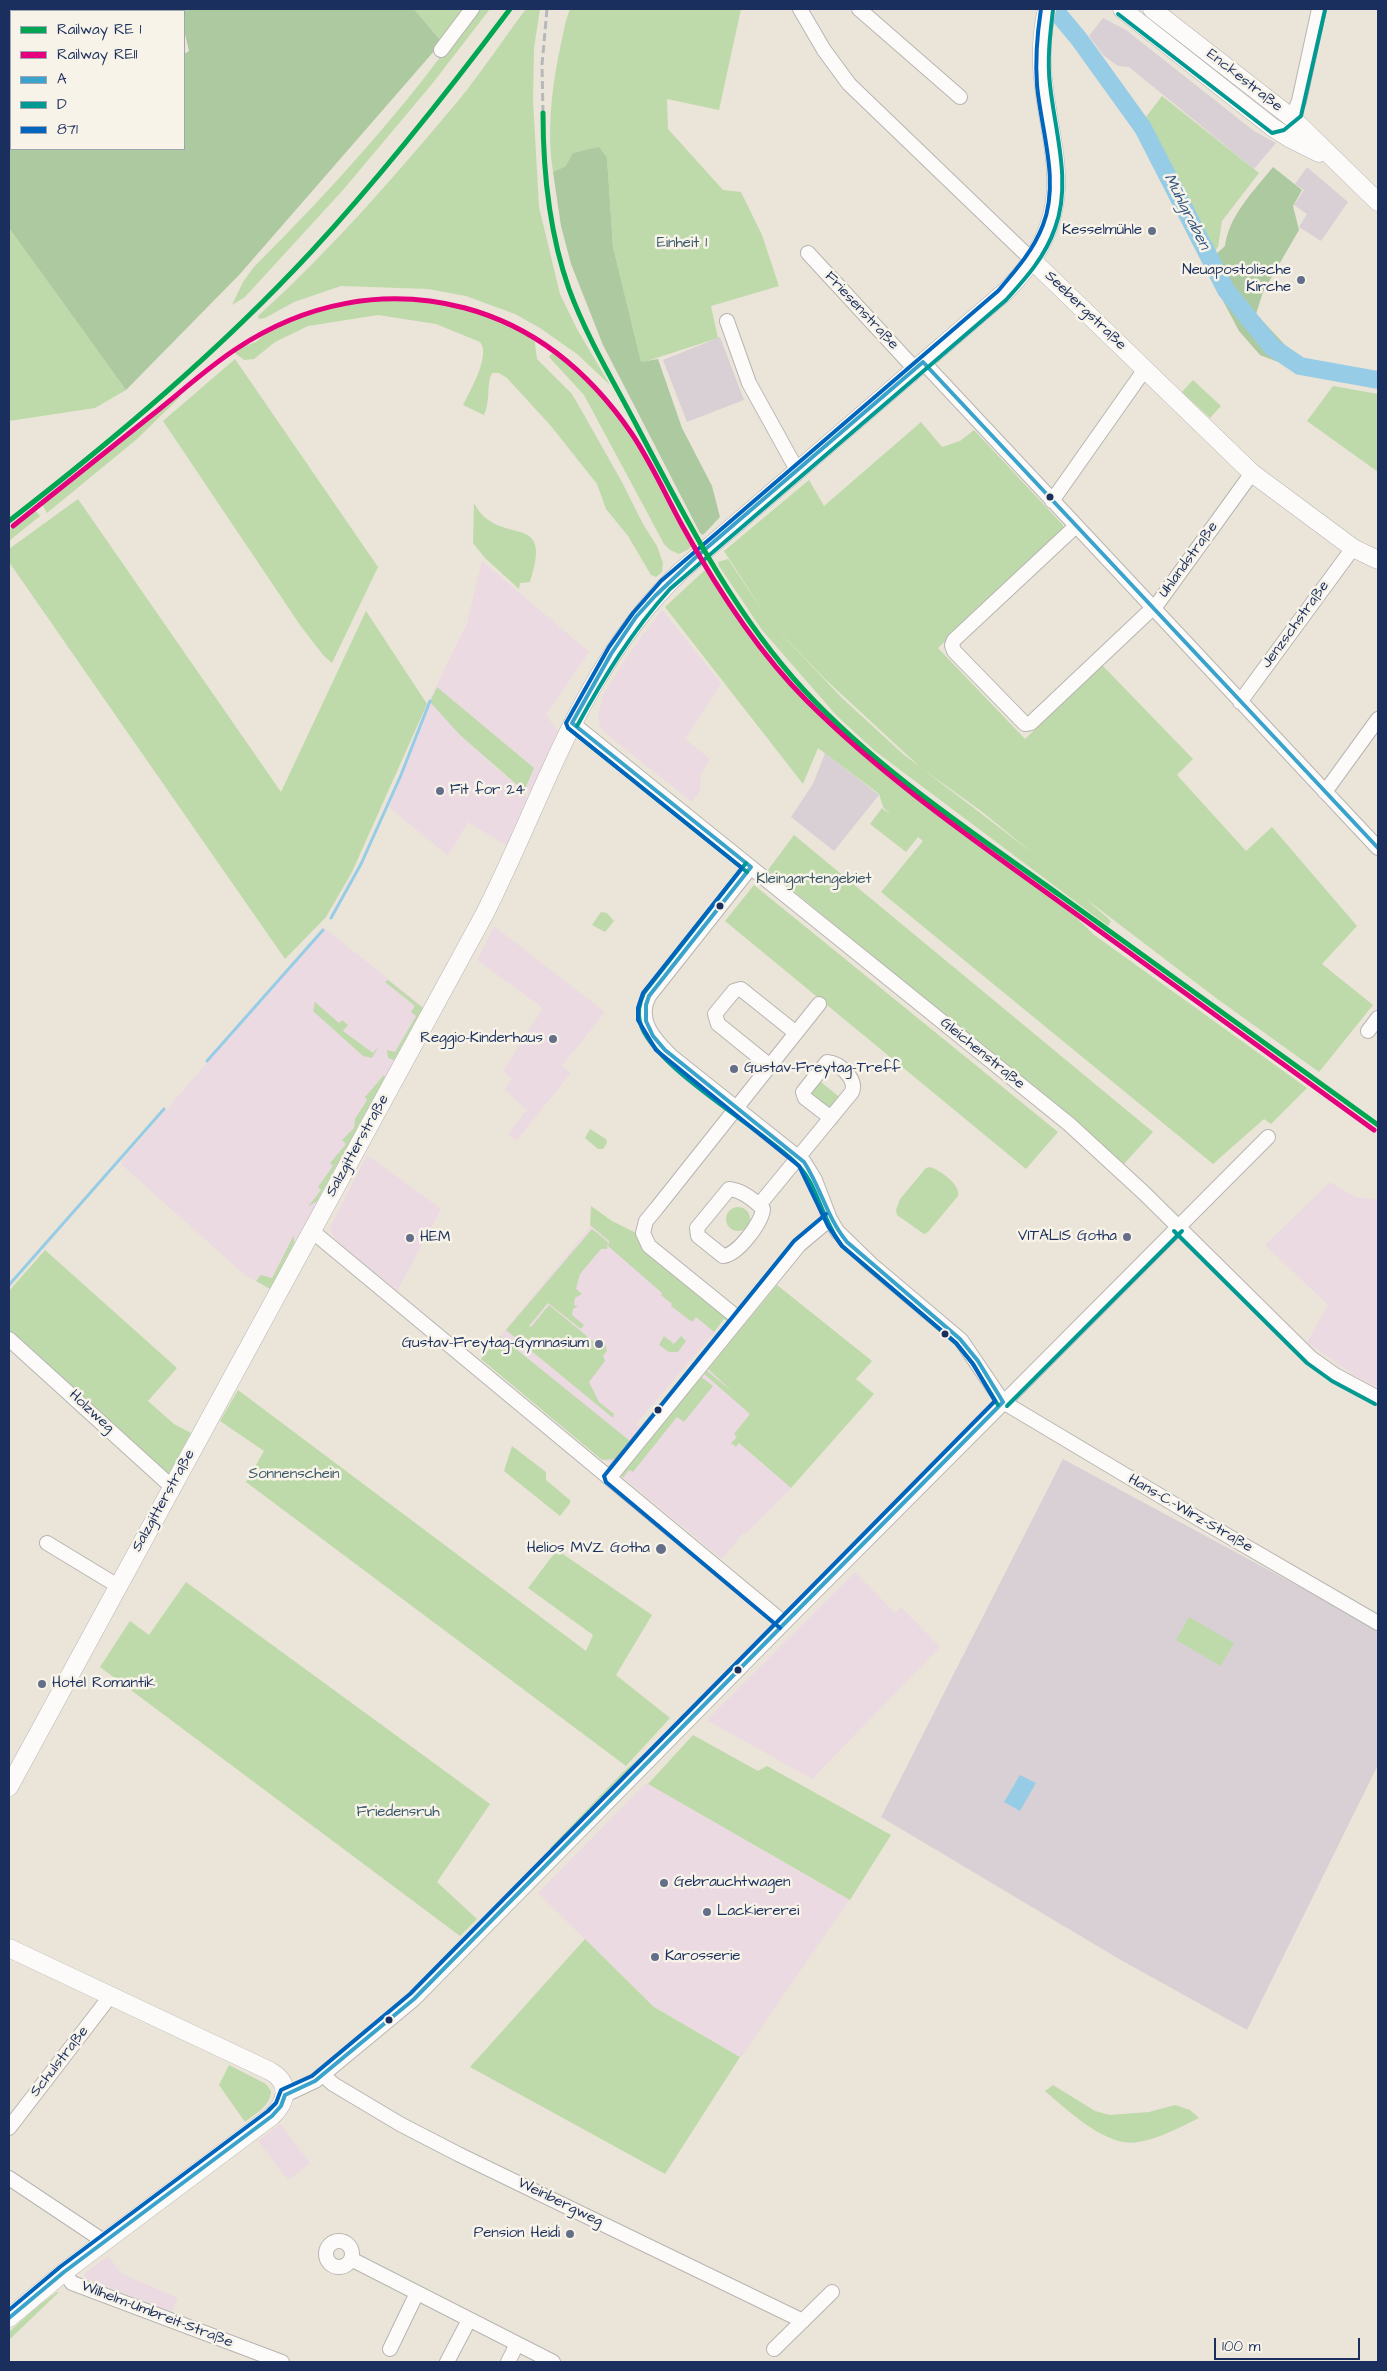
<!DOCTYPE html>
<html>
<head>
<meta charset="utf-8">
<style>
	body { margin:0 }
	#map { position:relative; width:1387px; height:2371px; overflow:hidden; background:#ebe4d8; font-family:"Architects Daughter",sans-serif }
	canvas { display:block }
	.frame { position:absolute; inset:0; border:10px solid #1b2f5e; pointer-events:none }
	.legend { position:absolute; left:10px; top:10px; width:175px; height:140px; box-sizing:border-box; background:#f7f3e8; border:1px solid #9fa5b1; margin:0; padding:6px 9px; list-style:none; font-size:15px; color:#1b2f5e }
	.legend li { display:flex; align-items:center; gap:10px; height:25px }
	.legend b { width:25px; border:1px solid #9fa5b1 }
	.scale { position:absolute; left:1214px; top:2338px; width:146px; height:22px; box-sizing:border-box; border:2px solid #1b2f5e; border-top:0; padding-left:6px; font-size:15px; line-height:18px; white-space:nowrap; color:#1b2f5e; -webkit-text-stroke:4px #f7f3e8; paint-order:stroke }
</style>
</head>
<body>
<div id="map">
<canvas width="1387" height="2371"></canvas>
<div class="frame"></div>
<ul class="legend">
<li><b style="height:6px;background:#00a651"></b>Railway RE 1</li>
<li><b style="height:6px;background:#e5007d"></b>Railway RE11</li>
<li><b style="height:6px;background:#3aa3cc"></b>A</li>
<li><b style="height:6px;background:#009a93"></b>D</li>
<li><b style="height:6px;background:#0065bd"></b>871</li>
</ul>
<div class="scale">100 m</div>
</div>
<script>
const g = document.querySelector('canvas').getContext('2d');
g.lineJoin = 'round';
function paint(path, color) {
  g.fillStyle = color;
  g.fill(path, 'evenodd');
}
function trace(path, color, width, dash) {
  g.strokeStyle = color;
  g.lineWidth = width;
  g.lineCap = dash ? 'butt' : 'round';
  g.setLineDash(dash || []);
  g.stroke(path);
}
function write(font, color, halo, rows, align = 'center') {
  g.font = font + ' "Architects Daughter",sans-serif';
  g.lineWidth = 5;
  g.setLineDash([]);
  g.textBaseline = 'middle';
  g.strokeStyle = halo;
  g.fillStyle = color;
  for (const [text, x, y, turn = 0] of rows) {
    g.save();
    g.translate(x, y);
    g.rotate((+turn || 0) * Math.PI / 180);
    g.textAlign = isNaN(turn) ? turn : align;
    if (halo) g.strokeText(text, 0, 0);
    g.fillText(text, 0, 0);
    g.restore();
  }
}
paint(new Path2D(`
	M482,561L589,652L546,715L558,731L532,794L470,747L524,791L528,800L509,847L468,822L448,856L389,807L426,713L424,711L467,623Z
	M662,610L721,683L685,739L710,759L701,773L700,791L692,802L605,733L600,726L598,717L603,695L628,655Z
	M494,926L605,1012L562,1066L571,1073L516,1141L508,1134L527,1110L505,1090L512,1078L503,1071L543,1008L477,960Z
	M324,928L426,1009L273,1291L245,1275L122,1165L121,1162Z
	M367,1155L441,1209L397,1291L336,1240L329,1229Z
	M1330,1182L1355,1197L1378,1200V1387L1355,1376L1307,1342L1328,1305L1265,1245Z
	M591,1226L716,1330L636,1424L642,1429L614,1462L604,1461L481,1359Z
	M708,1369L762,1417L739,1443L791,1488L745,1534L743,1533L722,1559L621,1476Z
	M855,1572L895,1613L901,1607L940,1647L812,1779L707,1720Z
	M646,1783L849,1900L741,2057L654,2007L538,1893Z
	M280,2124L310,2163L288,2180L258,2141Z
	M108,2256L122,2274L178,2298L172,2312L85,2278V2273Z`), '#ecdae2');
paint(new Path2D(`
	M1103,18L1126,30L1254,131L1276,143L1254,169L1129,67L1118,66L1103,55L1089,36Z
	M1307,167L1348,202L1321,241L1299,227L1307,214L1294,205L1304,190L1295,184Z
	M720,337L744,400L687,422L663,360Z
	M825,753L879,795L834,851L791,817L813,784Z
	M1063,1459L1378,1629V1765L1247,2030L1119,1959L881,1817Z`), '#d9d0d6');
paint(new Path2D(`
	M414,9H466L442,42Z
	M475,9H490L432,84L343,190L245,297L232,305L243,282L254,267C333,188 411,102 475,9Z
	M526,9H540L534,48L533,100L539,207L560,294L577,329L610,385L577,354L540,328L515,314L466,296L428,289L341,286L294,302L265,318L259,319L258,316C331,250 395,176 458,101C482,72 503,39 526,9Z
	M570,9H741L719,110L667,99L668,129L723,190L741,192L762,235L779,286L711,306L718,338L641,363L613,247L607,158L566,166L553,172C547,134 551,96 558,58C562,41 564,24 570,9Z
	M1162,96L1259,173L1222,221L1218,247L1213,253L1146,117Z
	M9,228L126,390L95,408L9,421Z
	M390,299C442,299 489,310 534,336L537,359L572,394L583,413L623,484L643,524L657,546L663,563L662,572L656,577L651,575L628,536L606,509L597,484L551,426L507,378L499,373H492C486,384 491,400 484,415L463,405C470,391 491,355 480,342L436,324L378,315L308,326L275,342L254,359L244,360L235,353L236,349L256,342L271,328L326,306L343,302Z
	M553,352C563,354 571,362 578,369C628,415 657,479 690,537L692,545L689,549L679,554L670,550L664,544L584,395L549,357Z
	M235,359L378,567L332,663L323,655L300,625L163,421Z
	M1193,380L1221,406L1210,418L1182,392Z
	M1333,386L1378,394V472L1307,421Z
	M181,396L137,439L47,513L42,504L168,399Z
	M921,422L942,447L960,441L974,430L1063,525L1064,529L938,648L1025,739L1102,665L1193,759L1177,775L1246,851L1272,827L1357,926L1322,964L1373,1005L1319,1072L1216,998L1086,899L1111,921L1108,926L875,751L836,715L762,630L719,566L718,562L728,559L766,616L724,551L809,480L824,506ZM771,623L825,679L920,767L981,811L1034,854L903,754L841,697Z
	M78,499L281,792L366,611L427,704L352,872L326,917L285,959L9,562V549Z
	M474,503C498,550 555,507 530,582L520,583L519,589L485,558L473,543Z
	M35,510L40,516L9,541V530Z
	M707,568C726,596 744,623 764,649C812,712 874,767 936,814C988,854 1048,886 1093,934L1307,1088L1271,1124L1264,1119L1213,1164L881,892L923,841L918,837L906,852L870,824L882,808L891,815L883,807L879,794L818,748L803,784L665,607Z
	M437,687L534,768L524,791L460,735L430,702Z
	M794,835L1153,1132L1124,1164L768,870Z
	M754,885L1058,1132L1026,1169L725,921Z
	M601,912L607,913L614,921L605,932L592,925Z
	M388,980L423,1008L394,1060L388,1058L387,1050L395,1052L416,1016L411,1012L415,1006L385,982Z
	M315,1002L339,1023L342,1020L348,1025L343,1031L373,1053L379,1046L372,1058L363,1056L313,1011Z
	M384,1075L385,1078L317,1201L308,1207L321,1190L318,1187L333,1166L330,1163L346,1144L342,1140L354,1128L355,1119L367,1100L365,1097Z
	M817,1082H821L838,1096L839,1101L833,1107H828L812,1094V1089Z
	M590,1129L606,1139L607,1143L603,1149H598L585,1138Z
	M930,1167C940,1170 961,1185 958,1196L928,1232L924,1234L897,1215L896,1210L900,1199L926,1168Z
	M591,1206L612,1221L636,1233L642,1248L730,1318V1324L724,1319L714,1332L696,1317L692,1322L671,1306L672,1304L661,1295L662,1293L608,1246L609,1241L590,1225Z
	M726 1219a12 12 0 1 1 24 0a12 12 0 1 1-24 0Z
	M592,1229L608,1242L607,1249H601L580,1274L576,1289L582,1294L575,1298L574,1305L578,1306L573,1309L572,1315L584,1325L581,1329L548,1303L529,1326L531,1327L549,1305L600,1347L605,1344L607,1351L603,1356L605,1361L589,1382L599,1402L614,1414L613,1418L506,1330Z
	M294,1235V1243L270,1289L256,1281L261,1275L272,1278Z
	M45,1250L177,1368L148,1401L174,1424L191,1433L168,1476L9,1332V1291Z
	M777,1285L872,1361L856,1379L874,1394L791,1488L739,1443L736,1447L731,1443L737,1437L734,1434L750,1414L703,1373L706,1370L733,1392L708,1369Z
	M500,1336L630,1441L616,1459L602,1460L481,1359Z
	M664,1336L674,1344L681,1336L686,1341L678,1352H669L659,1345Z
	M700,1376L713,1386L684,1422L677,1417L633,1472L629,1470L623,1478L620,1473Z
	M238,1390L586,1651L593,1635L528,1588L557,1550L652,1615L616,1675L670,1718L626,1766L246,1482L264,1451L220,1421Z
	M512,1446L546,1472V1480L570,1500V1503L560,1516L504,1471Z
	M186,1582L490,1804L437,1882L477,1919L460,1936L100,1667L130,1621L149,1635Z
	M1189,1617L1234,1643L1221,1666L1176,1640Z
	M693,1735L758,1771L767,1766L891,1835L850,1900L648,1784Z
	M646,1752L552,1850L550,1848L623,1772Z
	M585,1939L654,2007L740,2057L665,2174L470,2067Z
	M229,2065L266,2084L271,2091C271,2106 254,2114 245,2122L219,2085Z
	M1053,2085L1095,2111L1110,2115L1149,2112L1175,2105L1190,2110L1199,2118C1180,2127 1159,2139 1138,2142C1107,2148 1067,2110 1045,2091Z
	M57,2292H59L9,2340L10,2331L39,2305Z`), '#bedaaa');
paint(new Path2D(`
	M9,9H414L442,42L240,274L126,390L9,228ZM136,10L184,11V30L189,51L184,54V149H11V11Z
	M599,147L607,158L613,247L641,362L658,359L682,428L712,486L720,517L703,535L700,533L603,345L571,264L561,226L553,172L566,166L573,153Z
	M1273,167L1302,190L1293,206L1299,230L1263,292L1256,314L1286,346L1278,362L1260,355L1239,331L1204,265L1225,246C1229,215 1254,191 1273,167Z`), '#adc9a0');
paint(new Path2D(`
	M1020,1775L1036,1783L1020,1811L1004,1802Z`), '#97cce7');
trace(new Path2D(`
	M331,918L361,864L401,775L430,701
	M207,1061L323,930
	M9,1285L164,1109`), '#97cce7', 3);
trace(new Path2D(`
	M1054,9L1079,39L1143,128L1226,290L1272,347L1300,366L1378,380`), '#97cce7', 18);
const minor = new Path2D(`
	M800,9L824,50L849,84L1033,261
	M859,9L960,97
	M441,50L472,9
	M1292,118L1299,101L1319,9
	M808,253L915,369
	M727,321L749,383L797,470
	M923,362L1378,848
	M1052,501L1145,369
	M1076,526L954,640L952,645L954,651L1025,724L1031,723L1158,603L1252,473
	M1240,702L1353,548
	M572,723L1069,1124L1144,1193L1311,1358L1335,1375L1378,1398
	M1325,792L1378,719
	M751,867L649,996C636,1020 654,1039 671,1056L804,1162L815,1180L830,1219L837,1231L871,1264L961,1340L1003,1402L1204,1522L1378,1623
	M1368,1031L1378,1018
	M770,1066L718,1024L715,1014L734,991L741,989L796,1033
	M729,1189C741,1190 754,1200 763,1209C762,1222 738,1255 723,1256L698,1236L697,1228Z
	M759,1205L852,1092C857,1079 840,1063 827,1062L803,1092L805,1098L831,1118
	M312,1231L784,1623
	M739,1319L649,1246L643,1233L646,1221L656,1209L819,1004
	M9,1339L172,1487
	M610,1477L799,1245L830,1219
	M47,1543L118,1586
	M323,2075L333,2084L400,2124L458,2154L803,2321
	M285,2095L315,2081L414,1999L784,1623L1268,1137
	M9,2128L105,2003L109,1995
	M9,2178L105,2242
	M326 2254a13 13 0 1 1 26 0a13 13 0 1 1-26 0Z
	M351,2259L553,2362
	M64,2272L72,2283L282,2362
	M390,2349L417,2293
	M774,2349L832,2292
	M447,2362L469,2320
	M508,2362L517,2344`);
const major = new Path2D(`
	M1122,9L1272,127L1289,138L1319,153
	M1152,9L1292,118L1378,202
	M1033,261L1252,473L1353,548L1378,560
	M9,1787L484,915C544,797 581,666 680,572L1006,291C1106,190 1021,120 1047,9
	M9,1948L270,2071C291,2083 287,2102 272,2116L64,2272L9,2318`);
trace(minor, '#b7b5b2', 16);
trace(major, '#b7b5b2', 19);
trace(minor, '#fcfbf9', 14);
trace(major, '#fcfbf9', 18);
trace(new Path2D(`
	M543,113L542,65L547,9`), '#b6b8bb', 3, [8, 4]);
trace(new Path2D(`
	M923,362L1378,848
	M572,723L611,654L636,617L655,596L695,558L923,362
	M572,723L751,867
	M751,867L649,996L646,1005V1021L653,1036L665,1050L804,1162C821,1188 827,1218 847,1242L960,1339L978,1361L1003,1402
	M285,2095L315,2081L414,1999L1003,1402
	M9,2318L64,2272L272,2116L281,2106L285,2095`), '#3aa3cc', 4);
trace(new Path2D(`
	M1118,14L1272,133L1284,130L1301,116L1325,10
	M577,726C604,677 632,631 670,589L1006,300C1026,278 1045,257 1055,228C1072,183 1055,132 1050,85C1047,60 1050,35 1053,10
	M568,728L747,872
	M746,863L644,993C640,1002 637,1012 640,1022C651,1067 765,1130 799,1166C817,1185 823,1222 842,1246L956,1343L973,1364L998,1405
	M1174,1231L1307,1363L1332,1381L1375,1404
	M1007,1406L1182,1231`), '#009a93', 4);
trace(new Path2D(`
	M780,1628L606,1482L604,1476L794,1241L826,1214
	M9,2310L60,2267L268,2111L276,2103L281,2090L312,2076L410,1994L995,1401L973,1364L956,1343L842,1246L828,1226L799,1166L656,1050L638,1020V1008L643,993L742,868L568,728L566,723L609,647L633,613L661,581L998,291C1016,270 1033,251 1043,225C1060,181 1041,130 1037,85C1035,59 1037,35 1041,9`), '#0065bd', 4);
trace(new Path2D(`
	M543,113C543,173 549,232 569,289C587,338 615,384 639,430C687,521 734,614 804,690C879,771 972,832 1061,896C1167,972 1272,1049 1378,1125
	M9,521C116,438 219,351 311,252C382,175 447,93 510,9`), '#00a651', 5);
trace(new Path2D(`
	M13,526C59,489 106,452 152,415C180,393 207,368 236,349C305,303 384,287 465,308C536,327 591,374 632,434C652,464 666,496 683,527C717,589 757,651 807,701C887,781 980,844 1072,911C1172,984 1273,1057 1374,1130`), '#e5007d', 5);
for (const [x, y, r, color] of [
	[1152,231,5,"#646e89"],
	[1301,280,5,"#646e89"],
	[1050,497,4.5,"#1b2f5e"],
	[440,791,5,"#646e89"],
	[720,906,4.5,"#1b2f5e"],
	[553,1039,5,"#646e89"],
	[734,1069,5,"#646e89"],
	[1127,1237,5,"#646e89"],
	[410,1238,5,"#646e89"],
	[945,1334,4.5,"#1b2f5e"],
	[599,1344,5,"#646e89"],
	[658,1410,4.5,"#1b2f5e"],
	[661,1549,6,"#646e89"],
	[738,1670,4.5,"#1b2f5e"],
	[42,1684,5,"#646e89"],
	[664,1883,5,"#646e89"],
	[707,1912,5,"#646e89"],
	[655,1957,5,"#646e89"],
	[389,2020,4.5,"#1b2f5e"],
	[570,2234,5,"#646e89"]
]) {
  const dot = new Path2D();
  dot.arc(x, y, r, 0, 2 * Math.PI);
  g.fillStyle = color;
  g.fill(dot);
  trace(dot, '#f7f3e8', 2);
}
write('15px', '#1b2f5e', '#f7f3e8', [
	["Enckestraße",1244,81,38],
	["Friesenstraße",861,311,47],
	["Seebergstraße",1085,311,44],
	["Uhlandstraße",1189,560,-54],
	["Jenzschstraße",1296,625,-54],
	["Gleichenstraße",982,1054,39],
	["Salzgitterstraße",358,1146,-61],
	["Holzweg",91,1412,43],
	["Salzgitterstraße",164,1501,-61],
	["Hans-C.-Wirz-Straße",1190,1514,30],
	["Schulstraße",60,2062,-52],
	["Weinbergweg",560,2203,26],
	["Wilhelm-Umbreit-Straße",157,2315,21]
]);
write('15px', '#1b2f5e', '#f7f3e8', [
	["Kesselmühle",1142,231],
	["Neuapostolische",1291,271],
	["Kirche",1291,288],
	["Fit for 24",450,791,"left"],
	["Reggio-Kinderhaus",543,1039],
	["Gustav-Freytag-Treff",744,1069,"left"],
	["VITALIS Gotha",1117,1237],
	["HEM",420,1238,"left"],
	["Gustav-Freytag-Gymnasium",589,1344],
	["Helios MVZ Gotha",650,1549],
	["Hotel Romantik",52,1684,"left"],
	["Gebrauchtwagen",674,1883,"left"],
	["Lackiererei",717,1912,"left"],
	["Karosserie",665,1957,"left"],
	["Pension Heidi",560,2234]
], 'right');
write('15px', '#3a5868', '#f7f3e8', [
	["Einheit 1",682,244],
	["Kleingartengebiet",814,880],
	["Sonnenschein",294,1475],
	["Friedensruh",398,1813]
]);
write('italic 16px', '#315482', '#f7f3e8', [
	["Mühlgraben",1186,212,63]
]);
</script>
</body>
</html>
